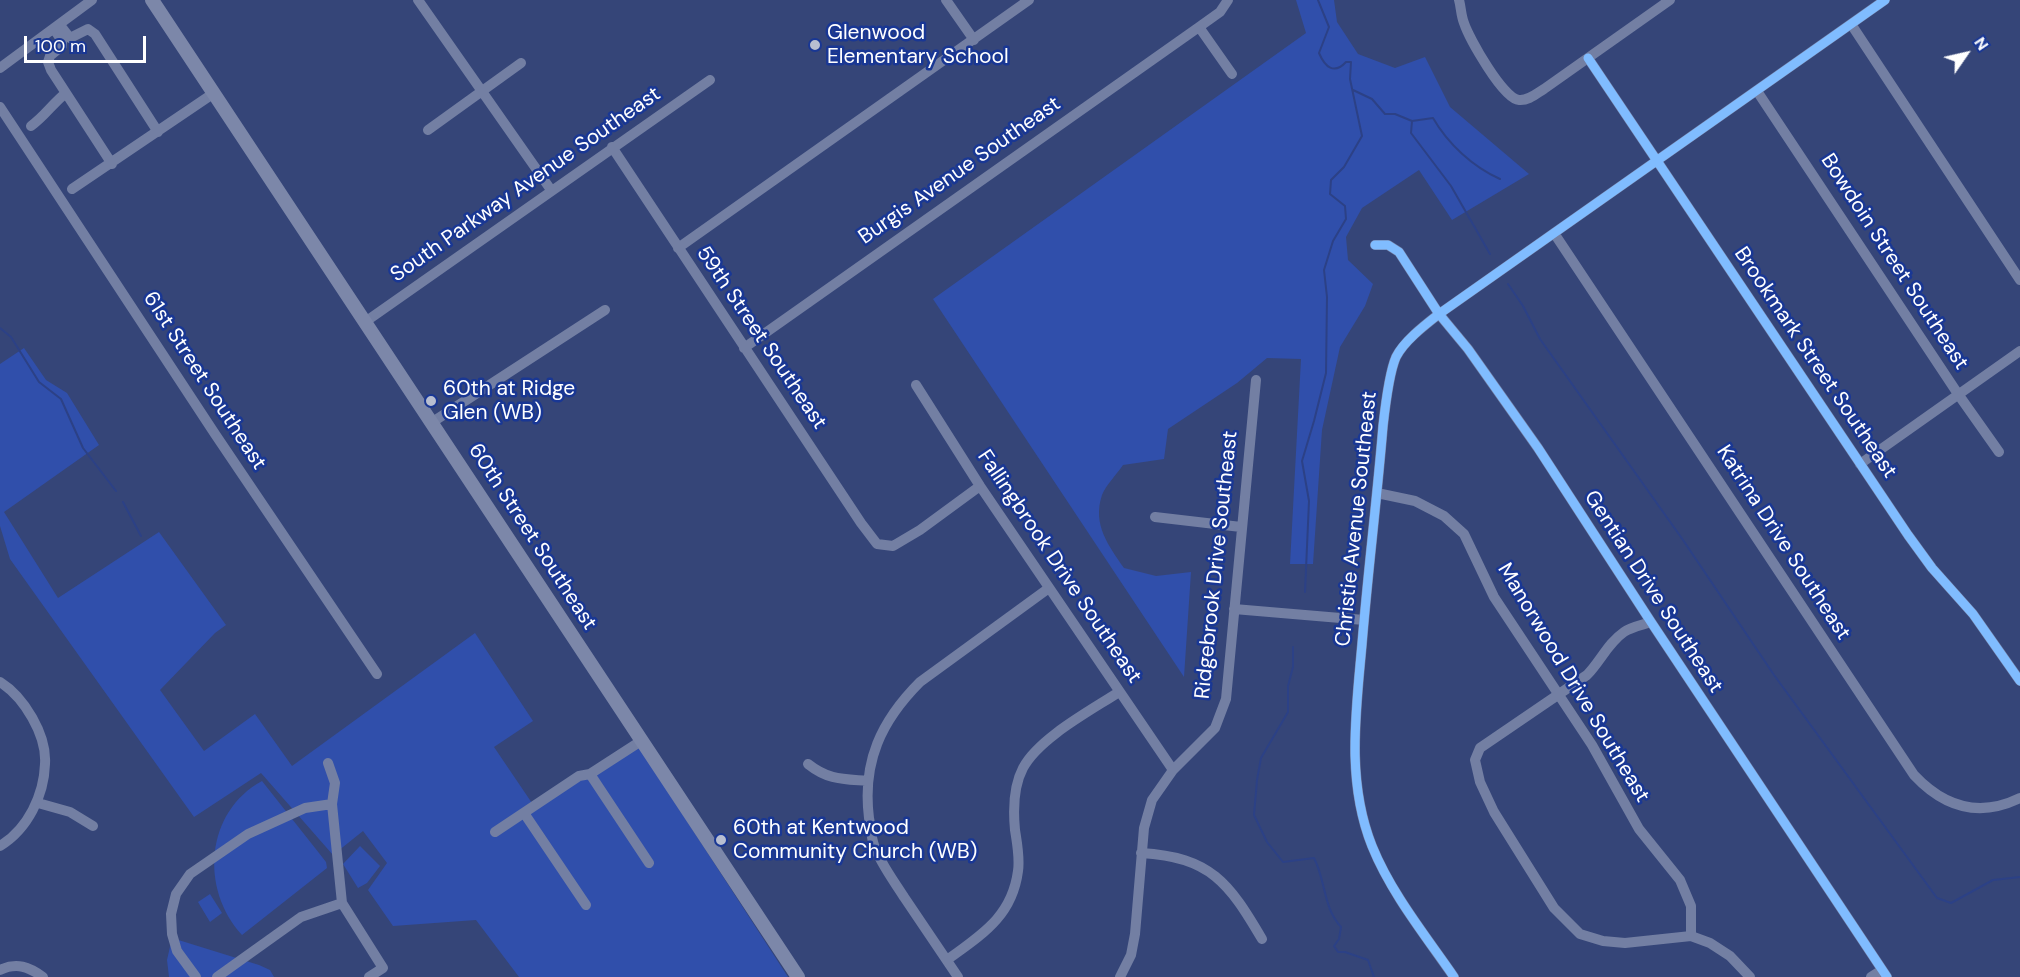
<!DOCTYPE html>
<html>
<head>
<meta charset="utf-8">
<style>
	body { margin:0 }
	#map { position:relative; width:2020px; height:977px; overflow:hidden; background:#354578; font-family:"DM Sans",sans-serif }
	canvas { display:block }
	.north { position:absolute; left:1936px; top:24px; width:60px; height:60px; -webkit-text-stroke:4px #193794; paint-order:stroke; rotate:56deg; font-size:16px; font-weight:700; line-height:24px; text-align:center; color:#fff }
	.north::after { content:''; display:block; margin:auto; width:21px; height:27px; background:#fff; clip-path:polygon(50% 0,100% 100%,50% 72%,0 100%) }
	.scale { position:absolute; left:24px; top:36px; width:122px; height:27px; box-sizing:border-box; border:3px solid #fff; border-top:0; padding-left:8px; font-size:18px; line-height:21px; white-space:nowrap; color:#fff; -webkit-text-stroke:4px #193794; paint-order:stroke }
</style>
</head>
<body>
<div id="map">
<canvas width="2020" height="977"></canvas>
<div class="north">N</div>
<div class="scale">100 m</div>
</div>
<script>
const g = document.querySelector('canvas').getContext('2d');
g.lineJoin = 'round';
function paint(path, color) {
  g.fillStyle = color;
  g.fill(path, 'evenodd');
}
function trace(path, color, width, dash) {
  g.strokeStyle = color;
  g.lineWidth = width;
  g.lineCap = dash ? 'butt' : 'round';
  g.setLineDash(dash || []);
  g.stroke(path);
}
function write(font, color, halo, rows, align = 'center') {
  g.font = font + ' "DM Sans",sans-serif';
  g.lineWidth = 5;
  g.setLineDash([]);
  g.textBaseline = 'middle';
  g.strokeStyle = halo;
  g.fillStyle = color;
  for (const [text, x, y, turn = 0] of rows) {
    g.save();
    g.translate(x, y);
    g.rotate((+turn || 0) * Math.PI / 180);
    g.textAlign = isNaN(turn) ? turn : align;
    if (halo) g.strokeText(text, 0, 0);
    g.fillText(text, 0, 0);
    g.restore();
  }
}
paint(new Path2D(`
	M1296,0H1334L1337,22L1358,54L1395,68L1425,57L1450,107L1529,174L1452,220L1419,170L1362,208L1346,237L1348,260L1373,284L1365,306L1340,347L1322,430L1313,564H1290L1301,359L1267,358L1237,383L1168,429L1164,459L1123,465C1117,474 1106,485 1102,495C1092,525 1109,546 1124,568L1156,576L1191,572L1184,677L933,299L1306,33Z
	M24,348L46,380L67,393L99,445L4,512L58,598L159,532L226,625L215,633L160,690L204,751L255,714L292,766L475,633L533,721L494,747L536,809L635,741L788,977H519L476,920L393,926L368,890L387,863L363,831L333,855L261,773L194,817L10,559L0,526V364Z
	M262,781L319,853L326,862L327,868L242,935C200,889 205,812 262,781Z
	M360,846L380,866L367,883L358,888L343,864Z
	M210,894L222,913L210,922L198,902Z
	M172,938L259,965L270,970L274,977H169L167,960Z`), '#304fab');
trace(new Path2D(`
	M1353,90L1372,99L1385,114H1395L1412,121L1433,118C1448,144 1473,167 1500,179
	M1412,121L1411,133L1451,186L1490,254
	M1508,284L1523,306L1540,339L1683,540L1774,675L1937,898L1951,903L1993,880L2020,877
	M0,328L11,337L39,382L61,399L83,448L116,491
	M123,502L141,536
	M1305,592L1309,501L1302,461L1314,421L1326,373L1327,297L1324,270L1333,241L1346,219L1345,206L1330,194L1331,180L1344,167L1362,136L1350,79L1351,62H1346C1334,75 1325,67 1319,53L1329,27L1318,0
	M1293,647V667L1288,686V712L1261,758L1257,780L1254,815L1267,842L1283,862L1314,858C1326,881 1323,908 1341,927L1339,939L1334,946L1338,952H1345L1368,960L1374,977`), '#2c4186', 2);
trace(new Path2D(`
	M418,0L551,190
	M946,0L974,40
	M1459,0C1461,7 1461,16 1464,23C1469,38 1503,99 1519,100C1528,101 1536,94 1544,89L1670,0
	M1851,24L2020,280
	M60,25L70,38L88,29L95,34L158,132
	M1199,27L1232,74
	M54,29L62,41V46L50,56L48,62L51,70L112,164
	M1588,58L1908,535L1932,568L1973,614L2020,681
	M0,68L92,0
	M1757,91L1958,394L1999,452
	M0,107L215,434L377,674
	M31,126C45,116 53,103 66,93
	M428,130L521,63
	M612,147L861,523L877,544L893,546L920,530L980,486
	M72,189L214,93
	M1554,233L1914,775C1944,807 1979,818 2020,798
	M1375,245H1388L1399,252L1439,314L1468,349L1538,448L1651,622L1887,977
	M678,248L1029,0
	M365,322L710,80
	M744,348L1199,27L1220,12L1228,0
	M916,385L980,486L1173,770
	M431,423L605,310
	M1860,464L2020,351
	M1377,493L1415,501L1444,516L1464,534L1494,597L1592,745L1639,829L1680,880L1691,906V936
	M1155,517L1241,527
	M1234,609L1364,620
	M1651,622C1642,625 1631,627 1624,632C1608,643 1600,662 1587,675L1480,748L1475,760L1480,782L1494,812L1554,908L1580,934L1603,941L1625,943L1691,936L1710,943L1730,956L1750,977
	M0,682C24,697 47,735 45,764C44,795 28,829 0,846
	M328,763L335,783L332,804L342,903L383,968L369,977
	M808,764C828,780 843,779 867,781
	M590,774L649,863
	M38,803L70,812L93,826
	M524,813L586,905
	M495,832L579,776L590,774L641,741
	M1141,853C1211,857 1229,883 1262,939
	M947,960C981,935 1012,917 1018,871C1020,858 1017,843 1015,830C1013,809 1013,787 1023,768C1039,738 1090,711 1119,692
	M0,970C17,962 29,967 43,977
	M196,977L177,951L172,934L171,914L176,894L190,874L248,834L305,808L332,804
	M217,977L301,917L342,903
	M958,977C940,950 922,924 904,897C894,881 880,863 874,845C871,837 871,827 869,818C862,762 881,721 920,682L1049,588
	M1120,977L1131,955L1135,934L1144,828L1152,800L1173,770L1215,728L1226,699L1256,380
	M1454,977C1425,935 1391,893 1372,846C1346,781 1356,712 1362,644C1368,571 1377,499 1383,426C1385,408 1389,373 1396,357C1404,341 1425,325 1439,314L1885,0
	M1871,977L1882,970`), '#737fa3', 10);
trace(new Path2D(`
	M152,0L798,977`), '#7c87a9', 14);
trace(new Path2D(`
	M1588,58L1908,535L1932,568L1973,614L2020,681
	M1375,245H1388L1399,252L1439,314L1468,349L1538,448L1651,622L1887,977
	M1454,977C1425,935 1391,893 1372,846C1346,781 1356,712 1362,644C1368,571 1377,499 1383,426C1385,408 1389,373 1396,357C1404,341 1425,325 1439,314L1885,0`), '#80bcff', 9);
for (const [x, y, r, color] of [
	[815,45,6,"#b8bed0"],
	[431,401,6,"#b8bed0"],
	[721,840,6,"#b8bed0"]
]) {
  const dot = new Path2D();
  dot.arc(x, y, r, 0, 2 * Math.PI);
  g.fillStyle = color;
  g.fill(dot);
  trace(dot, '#193794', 2);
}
write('21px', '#fff', '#193794', [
	["Glenwood",827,33],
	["Elementary School",827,57],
	["60th at Ridge",443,389],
	["Glen (WB)",443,413],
	["60th at Kentwood",733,828],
	["Community Church (WB)",733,852]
], 'left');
write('21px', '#fff', '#193794', [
	["Burgis Avenue Southeast",960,171,-35],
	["South Parkway Avenue Southeast",526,185,-35],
	["Bowdoin Street Southeast",1894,262,57],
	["59th Street Southeast",761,338,56],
	["Brookmark Street Southeast",1815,363,56],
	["61st Street Southeast",204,381,57],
	["Christie Avenue Southeast",1357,519,-84],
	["60th Street Southeast",532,537,57],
	["Katrina Drive Southeast",1783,543,57],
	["Ridgebrook Drive Southeast",1217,565,-84],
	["Fallingbrook Drive Southeast",1059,567,56],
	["Gentian Drive Southeast",1653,592,57],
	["Manorwood Drive Southeast",1573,683,59]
]);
</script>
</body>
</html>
